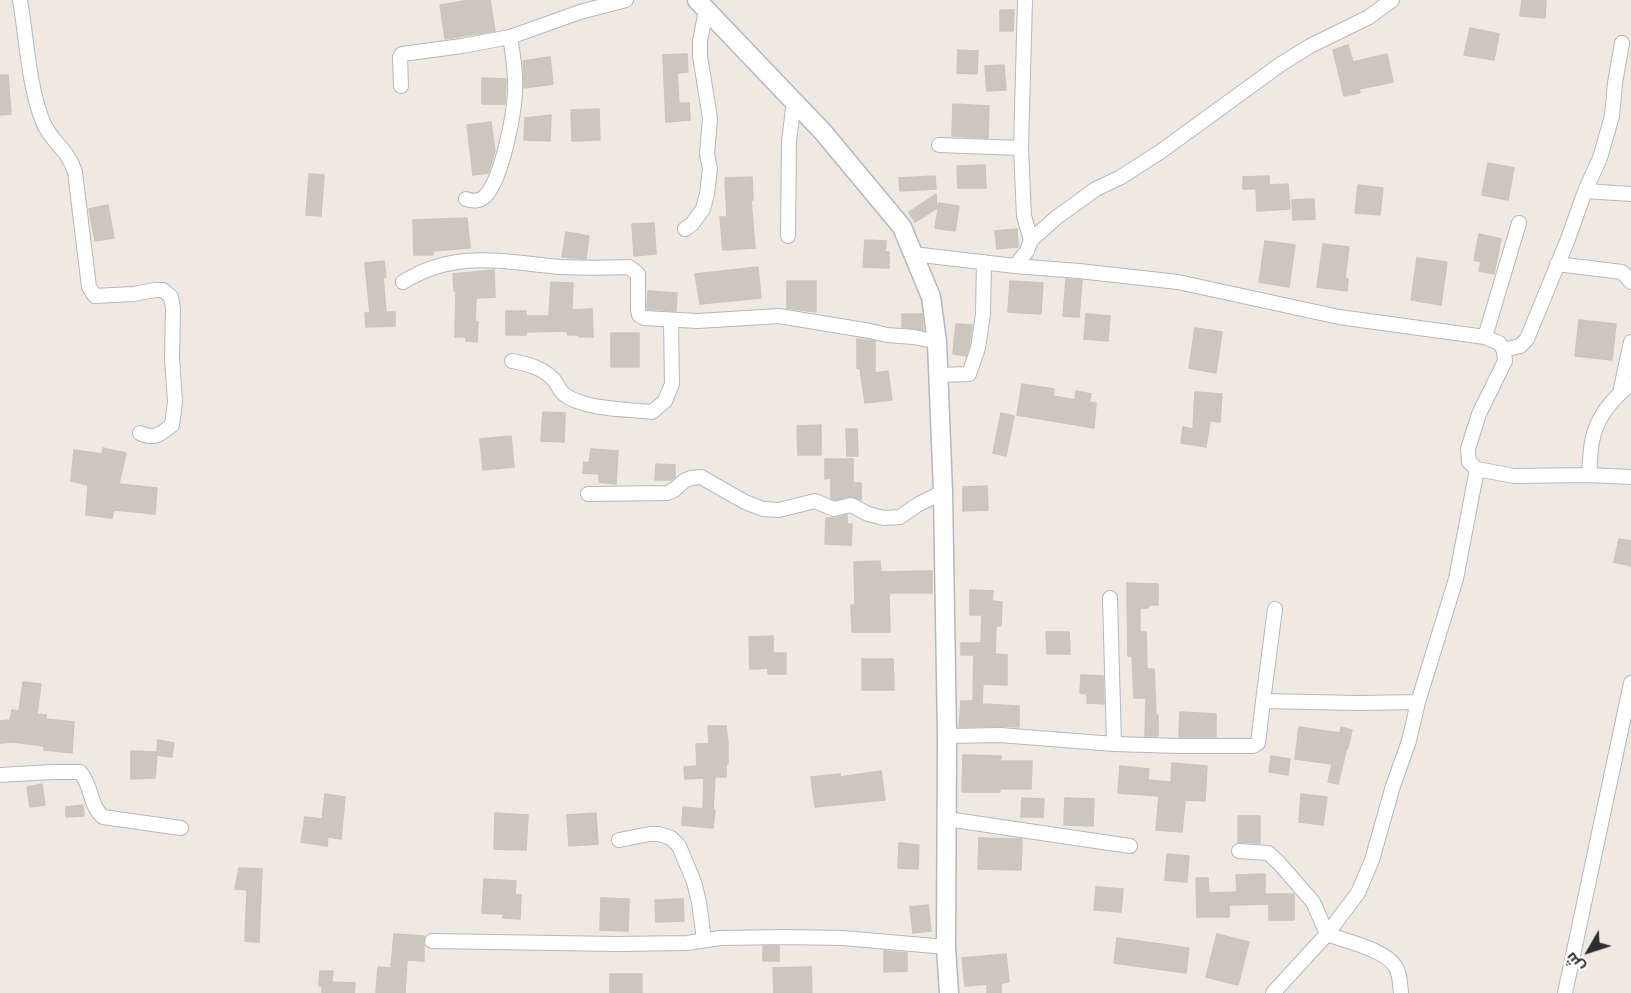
<!DOCTYPE html>
<html>
<head>
<meta charset="utf-8">
<style>
	body { margin:0 }
	#map { position:relative; width:1631px; height:993px; overflow:hidden; background:#efe9e1; font-family:Arial,Cairo,sans-serif }
	canvas { display:block }
	.north { position:absolute; left:1559px; top:921px; width:60px; height:60px; -webkit-text-stroke:4px #fff; paint-order:stroke; rotate:231deg; font-size:16px; font-weight:700; line-height:24px; text-align:center; color:#2e2e2e }
	.north::after { content:''; display:block; margin:auto; width:21px; height:27px; background:#2e2e2e; clip-path:polygon(50% 0,100% 100%,50% 72%,0 100%) }
</style>
</head>
<body>
<div id="map">
<canvas width="1631" height="993"></canvas>
<div class="north">ش</div>
</div>
<script>
const g = document.querySelector('canvas').getContext('2d');
g.lineJoin = 'round';
function paint(path, color) {
  g.fillStyle = color;
  g.fill(path, 'evenodd');
}
function trace(path, color, width, dash) {
  g.strokeStyle = color;
  g.lineWidth = width;
  g.lineCap = dash ? 'butt' : 'round';
  g.setLineDash(dash || []);
  g.stroke(path);
}
const building = new Path2D(`
	M470,0H490L495,31L445,39L440,5Z
	M1522,0H1546L1545,18L1520,16Z
	M1000,10H1014L1013,31H1000Z
	M1470,28L1499,34L1494,60L1464,55Z
	M1348,45L1353,62L1387,54L1393,82L1359,89L1360,93L1344,96L1333,50Z
	M958,50L978,51L977,74L957,73Z
	M687,54L688,72L677,73L679,103H689L690,120L666,122L663,55Z
	M550,57L553,84L524,88L523,61Z
	M1004,65L1006,90L987,91L985,66Z
	M0,75H8L11,114L0,115Z
	M482,78L506,79L505,104H482Z
	M953,104L989,106L988,138L952,136Z
	M599,109L600,140L572,141L571,110Z
	M551,115L550,141L524,140L525,118Z
	M491,122L495,151L489,171L488,173L473,175L467,125Z
	M1488,163L1514,168L1508,200L1482,195Z
	M985,165L986,188H958L957,166Z
	M309,174L324,175L321,216L306,215Z
	M935,176L936,189L900,191L899,178Z
	M1269,176V185L1288,184L1290,209L1257,211L1256,189H1243V177Z
	M752,177L753,200H751L755,248L723,250L720,217H727L725,178Z
	M1358,185L1383,188L1380,215L1355,213Z
	M936,194L937,208L915,222L909,212Z
	M1314,199L1315,219L1293,220L1292,200Z
	M939,203L959,206L955,231L935,228Z
	M108,205L114,238L95,241L89,209Z
	M467,218L470,248L433,251V255H414L413,220Z
	M654,223L656,254L634,256L632,224Z
	M1017,229L1018,247L997,249L995,231Z
	M566,232L589,236L586,259L562,257Z
	M1479,234L1501,239L1494,274L1479,271L1481,262L1474,260Z
	M865,240L886,241L885,252H889V268L863,267Z
	M1265,241L1295,245L1289,287L1259,282Z
	M1323,244L1349,247L1345,278L1348,279L1347,291L1317,287Z
	M1417,258L1447,262L1441,305L1411,300Z
	M384,261L386,277H383L386,312H395V326L366,327L365,313H370L365,263Z
	M758,267L761,298L700,304L695,274Z
	M494,270L495,297L476,298L475,321L478,322L477,342L466,341V337H455L456,291H454L453,274Z
	M1066,279L1082,280L1079,317L1063,316Z
	M787,281H816V312L787,308Z
	M1010,281L1043,283L1041,314L1008,312Z
	M551,282L573,283L572,310L592,309L593,337H579V335H568L567,331L526,332V335H506V311H526V316H549Z
	M648,291L677,293L676,311L647,309Z
	M902,314H922L923,330L902,327Z
	M1086,314L1110,316L1108,341L1084,339Z
	M1579,320L1616,324L1612,360L1575,356Z
	M956,324L972,325L969,346L966,356L953,354Z
	M1195,328L1222,332L1216,373L1189,368Z
	M611,333H639V367H611Z
	M857,339L875,341V373L888,371L892,400L865,403L860,369L857,368Z
	M1022,384L1054,389L1053,396L1075,400L1076,391L1091,394L1089,402L1096,403L1094,428L1017,415Z
	M1195,392L1222,394L1220,422L1210,421L1206,447L1181,443L1183,427L1193,429Z
	M543,412L565,413L564,442L541,441Z
	M1001,413L1014,416L1006,456L993,453Z
	M821,425V455H798L797,426Z
	M846,429H857L858,456H847Z
	M511,436L514,467L483,470L480,439Z
	M103,448L126,453L119,484L157,488L155,514L114,510L112,518L86,515L88,485L71,481L74,450L102,454Z
	M591,449L618,451L616,484L599,482V474L583,473L584,462L589,463Z
	M825,459H853V483H861V500L850,496L835,500L831,498V478L825,479Z
	M656,464L675,465V477L671,480H655Z
	M987,486L988,510L963,511V487Z
	M847,515V524H852L851,545L825,544L826,518H836Z
	M1619,539L1631,541V566L1614,562Z
	M880,561L881,572L932,571V593H889L890,632H852L851,605H855L854,562Z
	M1127,583L1158,584V605H1149L1148,608H1140V632H1146L1147,669H1154L1156,715H1158V736H1145L1146,698H1134L1132,656H1128Z
	M970,590L993,591L992,601L1002,602L1001,626H996L995,654L1007,655V685L983,684L982,704L1019,706V727L1000,726L959,727L961,701H973L974,655H961V643H981L982,615H970Z
	M1046,632H1069L1070,654H1047Z
	M773,636V653H786V674H768V668L750,669L749,637Z
	M862,659H893L894,690H862Z
	M1081,675L1103,676L1104,704L1087,703V694L1080,693Z
	M23,682L41,684L37,714L46,715V719L74,722L72,753L44,750V746L13,742L0,743V721L10,720L12,710L19,711Z
	M1180,712L1216,714V737H1179Z
	M708,726H726L728,743V764H726V777H715L713,810H715L713,828L682,825L683,807L703,809L704,778L685,779L684,767L697,766L696,744H709Z
	M1299,727L1340,733L1341,727L1352,730L1348,748L1347,747L1338,784L1328,782L1332,764L1295,759Z
	M158,740L174,743L172,757L157,755L155,778L131,779V751L157,752Z
	M963,755L1001,756V761H1032L1031,789H1000V792H962Z
	M1271,756L1290,759L1288,775L1269,772Z
	M1172,763L1207,766L1205,801L1185,800L1182,832L1156,830L1159,796L1118,793L1120,766L1149,769L1148,780L1171,782Z
	M881,771L885,800L815,807L811,777L840,774V777Z
	M42,784L45,805L30,807L27,787Z
	M325,794L345,797L341,839L328,837L327,846L301,842L305,817L322,819Z
	M1301,794L1327,797L1323,825L1299,822Z
	M1022,798L1044,799L1043,817H1021Z
	M1065,798L1094,799L1093,826L1064,825Z
	M83,805L84,816L66,817V807Z
	M495,813L528,815L526,850L494,849Z
	M596,813L598,844L569,846L567,815Z
	M1238,816H1260V843L1238,842Z
	M979,838L1022,839L1021,870L978,869Z
	M899,843L919,845L918,869L898,868Z
	M1167,854L1189,856L1187,882L1165,880Z
	M239,868L262,869L259,942L245,941L247,890L235,889Z
	M1265,874V894H1294V920H1269V904L1229,905V917H1197L1196,878H1208L1209,893L1237,892L1236,875Z
	M484,879L516,881L515,895H521L520,919L503,918V914L482,913Z
	M1096,887L1123,889L1121,912L1094,910Z
	M601,898L629,899L628,931L600,930Z
	M683,899L684,921L656,922L655,900Z
	M928,905L931,931L913,933L910,907Z
	M394,934L424,936V961L407,960L405,993H376L378,967L391,968Z
	M1217,934L1249,942L1238,985L1206,977Z
	M1117,938L1189,948L1186,973L1114,963Z
	M763,946H779V961H763Z
	M884,951L907,953V971L884,972Z
	M1006,954L1009,982L1001,983V993H987V984L965,986L962,958Z
	M811,967L812,993H774L773,968Z
	M320,971H333L332,982L355,983L354,993H322V986H319Z
	M610,974H642V993H610Z`);
paint(building, '#cbc7bf');
trace(building, '#cbc5ba', 1.5);
const street = new Path2D(`
	M20,0C27,40 28,84 43,122C51,142 68,149 75,172L89,287L95,296L133,294L155,290H163L171,297L173,308L172,359L175,402L172,425C161,434 154,440 140,433
	M1025,0L1021,148L1024,216L1031,240
	M401,86L400,57L402,54L462,46L510,37L580,12L626,0
	M939,145L1021,148
	M1585,191L1631,194
	M466,199C474,202 482,201 487,194C502,176 514,116 515,92C516,73 513,55 510,37
	M685,229L692,224L703,209L707,194L710,169L707,154L710,118L700,56V41L706,10
	M788,236L789,141L794,101
	M913,254L1015,266L1079,271L1178,282L1339,317L1485,337L1499,343L1504,350L1505,361L1479,414L1468,449L1469,462L1477,469L1514,476L1589,475L1631,477
	M1557,264L1622,272L1631,282
	M1015,266L1027,251L1031,240L1057,217L1096,189L1121,177L1160,152L1281,64L1310,46L1369,17L1392,0
	M403,282C457,249 502,262 560,267C583,268 606,268 629,267L638,274V310L639,315L644,318L698,321L779,316L870,331L887,335L914,337L937,342
	M1485,337L1519,223
	M1504,350L1520,346L1527,339L1568,239L1585,191L1600,158L1612,116L1615,83L1622,43
	M512,361C528,364 543,368 554,380C558,385 560,392 565,395C587,410 626,409 652,412L665,401L672,384L671,320
	M939,375L969,374L978,348L983,314L984,262
	M1620,393L1631,342
	M1589,475C1590,464 1590,452 1592,442C1596,418 1613,398 1631,384
	M588,494L667,493L674,490L684,481L691,478L701,477L745,502L763,509L779,510L815,501L834,509L851,505L868,514L884,518L900,517L917,505L943,492
	M1110,598L1114,744
	M1263,701L1275,609
	M947,736L1000,735L1114,744L1179,746H1253L1258,743L1263,701L1358,703L1418,702
	M0,775L52,772H80C92,785 89,805 103,817L181,828
	M947,819L1130,846
	M619,840L650,834H659L671,838L679,846L694,882L699,902L704,940
	M1239,851L1268,853L1279,863L1313,902L1327,934
	M1327,934L1358,893L1372,860L1393,786L1409,741L1418,702L1456,579L1477,469
	M432,941L616,944L687,943L720,938L785,937L843,938L946,947
	M1273,993L1327,934C1345,941 1384,949 1395,966C1400,973 1400,984 1401,993
	M1565,993L1631,683`);
const secondary = new Path2D(`
	M697,0L823,132L902,227L931,297L937,342L943,492L947,736L946,947L949,993`);
trace(street, '#b4b7c1', 16);
trace(secondary, '#b4b7c1', 21);
trace(street, '#fff', 14);
trace(secondary, '#fff', 18);
</script>
</body>
</html>
